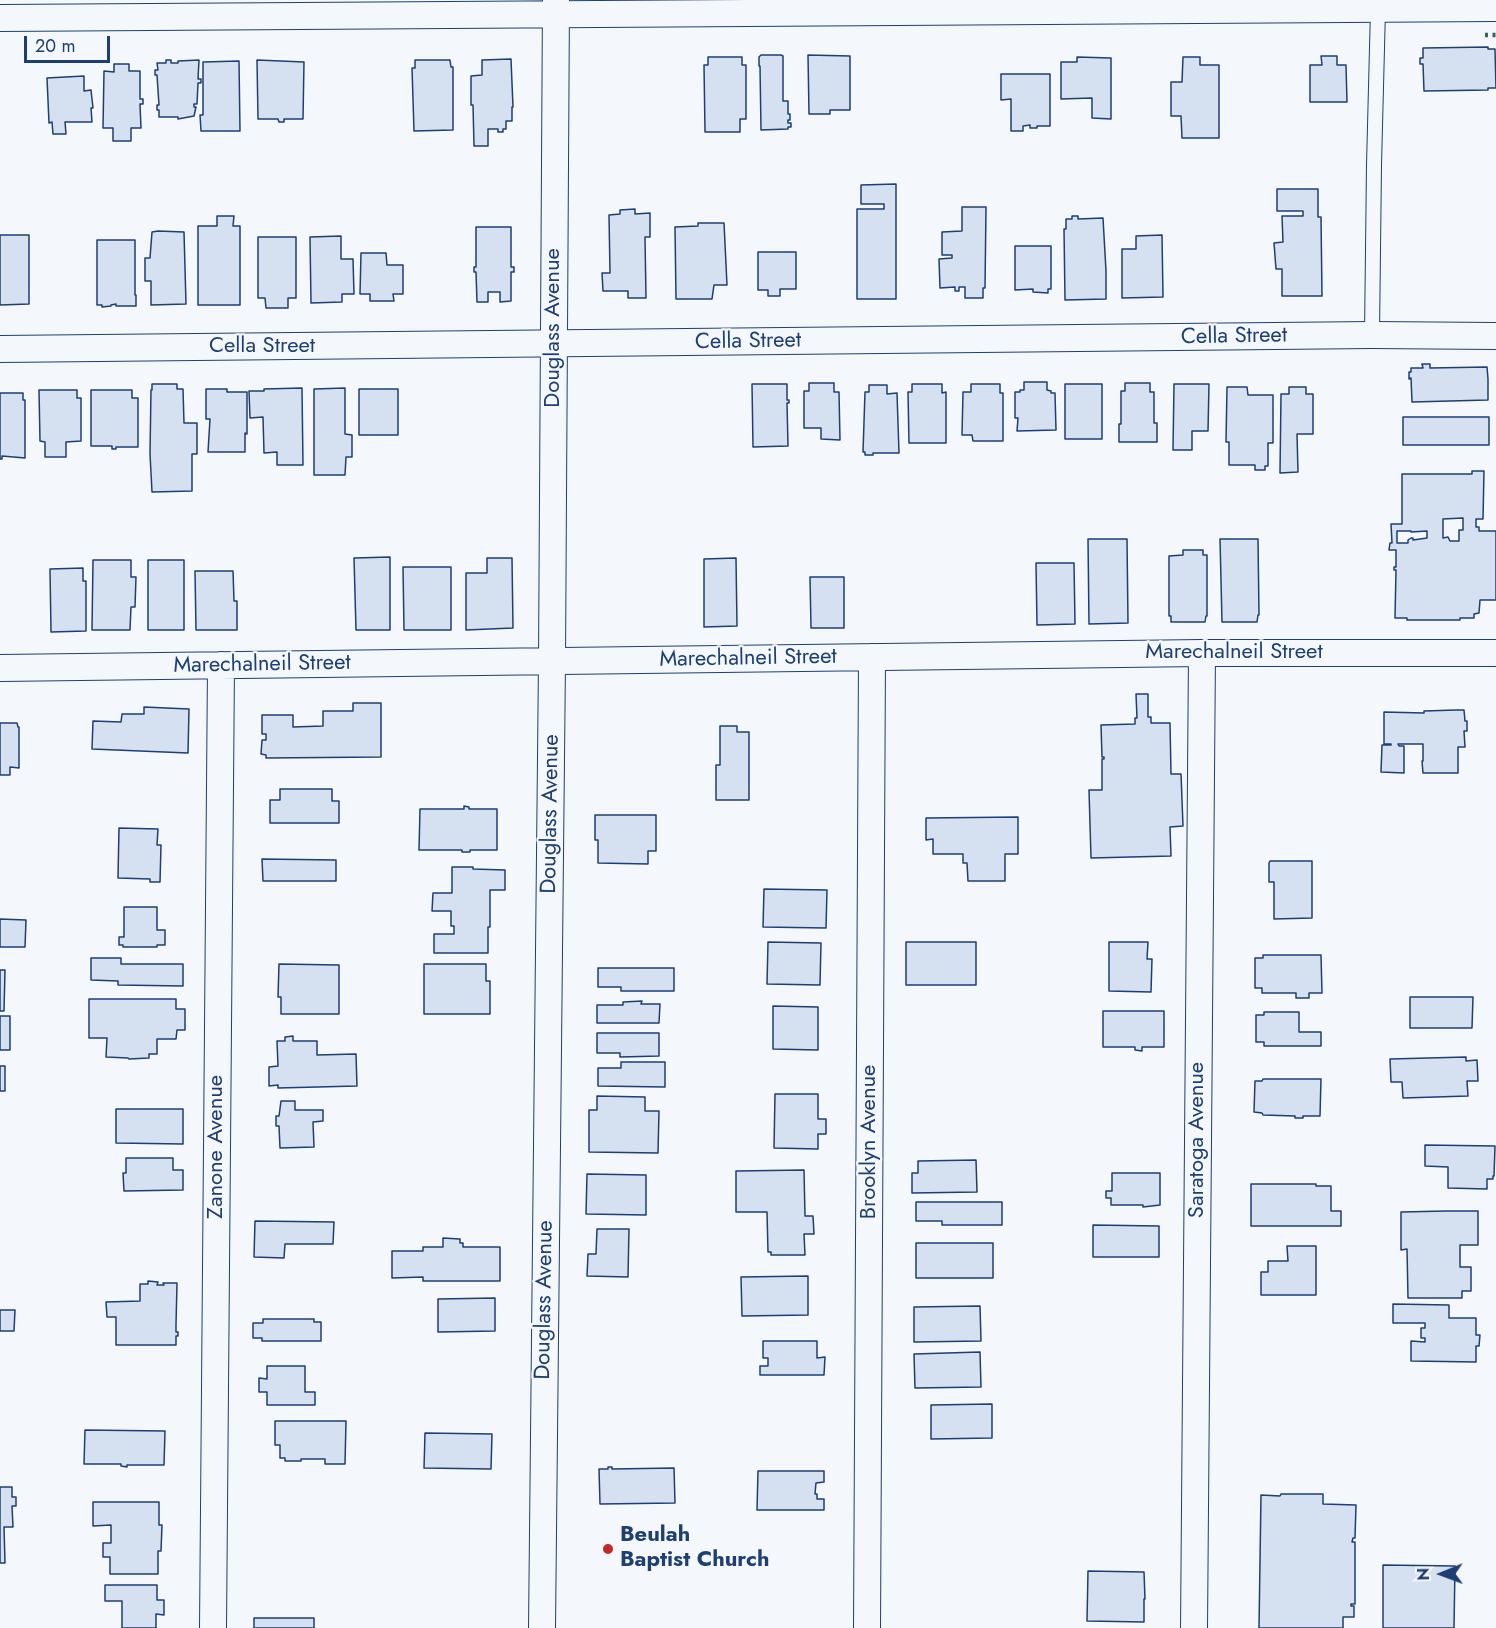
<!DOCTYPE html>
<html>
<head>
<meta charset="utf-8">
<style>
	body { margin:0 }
	#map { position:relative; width:1496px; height:1628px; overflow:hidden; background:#f4f7fb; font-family:Jost,sans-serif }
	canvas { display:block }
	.north { position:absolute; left:1412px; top:1544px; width:60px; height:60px; -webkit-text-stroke:4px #f4f7fb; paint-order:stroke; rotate:269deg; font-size:16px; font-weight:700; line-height:24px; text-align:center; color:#1d3f73 }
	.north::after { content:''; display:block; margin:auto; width:21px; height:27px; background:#1d3f73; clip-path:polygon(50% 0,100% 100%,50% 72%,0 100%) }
	.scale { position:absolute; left:24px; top:36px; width:86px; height:27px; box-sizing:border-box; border:3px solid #1d3f73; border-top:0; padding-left:8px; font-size:18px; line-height:21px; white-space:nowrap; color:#1d3f73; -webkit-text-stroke:4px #f4f7fb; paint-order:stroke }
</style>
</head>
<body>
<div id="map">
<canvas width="1496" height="1628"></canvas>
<div class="north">N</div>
<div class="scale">20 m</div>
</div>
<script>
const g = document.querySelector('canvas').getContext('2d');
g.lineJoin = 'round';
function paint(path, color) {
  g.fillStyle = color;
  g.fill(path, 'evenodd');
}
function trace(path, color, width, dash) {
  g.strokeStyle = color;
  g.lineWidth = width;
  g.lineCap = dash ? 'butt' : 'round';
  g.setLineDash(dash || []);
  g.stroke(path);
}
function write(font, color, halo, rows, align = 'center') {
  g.font = font + ' Jost,sans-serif';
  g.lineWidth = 4.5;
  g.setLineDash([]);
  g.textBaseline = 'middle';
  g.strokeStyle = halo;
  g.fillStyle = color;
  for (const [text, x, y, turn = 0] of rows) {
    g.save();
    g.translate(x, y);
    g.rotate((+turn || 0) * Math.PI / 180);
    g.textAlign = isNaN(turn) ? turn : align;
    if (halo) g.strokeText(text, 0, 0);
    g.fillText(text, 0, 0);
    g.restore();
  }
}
const building = new Path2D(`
	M1488,47V49H1495L1496,88H1488V90L1424,91L1423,64H1420V58H1423V48Z
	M761,55H781L783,56V101H788V114H790V120H788V123H791V127H788V129L761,130L760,66H759V57Z
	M808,55L850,56V110H830V114H809Z
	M1321,56H1337V65H1346L1347,102H1310V65H1322Z
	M708,57H742V65H746V119H740V132H705L704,65H708Z
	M1077,57L1111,58V119L1092,118V98L1061,99V62H1077Z
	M1183,57H1200V65H1219V138H1182L1181,116H1171V82H1182Z
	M511,59L513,107H512V121H506V129H503V132H498V129H488V146H474L473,105H471V76L482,75V60Z
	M166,60H171V63H178V61L199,60L198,79H201V83H198L197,104H194V107H196L194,116L178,119V117H159V110H157V105H159L157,75H155V70H158L157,63H166Z
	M257,60L304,62L303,119H284V122H279L278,119H258Z
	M415,60H450L451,67H453V130L414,131L412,68H415Z
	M239,61L240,131H201L200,115H203V62Z
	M114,64H129V71H140V99H143V104H140L141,128H131V141H113V128H103L104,71L114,72Z
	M1001,74H1050V126H1037V128H1030V125L1023,126V131H1011V99L1001,100Z
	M84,76V91L91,90L93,108H91L92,122H65L66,134H53L52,122L49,123L47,78Z
	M896,184V299H857V209H884V204H861V185Z
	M1277,189H1318V217H1321L1322,296H1282V269H1276L1274,243L1283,242L1282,216H1303V211H1277Z
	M962,207H986L985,288H983V298H965V287H959V291H955V287L940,288L939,259L952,258V255H942V232L962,231Z
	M635,209V214L650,213V237H645L646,298H628V291H603L602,273H610L609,215L620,214V210Z
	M217,216H234L233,226H240V305H198V226H217Z
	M1072,216H1078V219L1103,218L1106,271V299L1065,300L1064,229H1066V219H1072Z
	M698,223H724L727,285H714L712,299H676L675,227L698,226Z
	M476,227H511V267H514V272H511V301L500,302V292H488V302H477L476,272H474V267H476Z
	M158,231L184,232L186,304L151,305V281H145V258H150L152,232Z
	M0,235H29V304L0,305Z
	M1162,235L1163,297L1122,298V249H1136V236Z
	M341,236V259H353L354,294H342V302L311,303L310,237Z
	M258,237H296V298H288V308H266L265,298H258Z
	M97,240H135V295H136V306H116V304L111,305V306L102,307V305H97Z
	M1015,246H1051V289H1048V293L1033,292V289L1015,290Z
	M758,252H796V289H780V296H768V290H758Z
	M361,253H386L387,265H403V294H393L394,301H370V294H360Z
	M1422,364H1430V368L1487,367L1488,379V400L1412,402L1411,378L1409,379V372H1411V368H1423Z
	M1024,382H1047V390L1051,391V393H1055L1056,430L1017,431L1018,418H1015V392H1020V390H1024Z
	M809,383H834V392H839L840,440L821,439V428H804V391H809Z
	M1125,383H1150V392H1154V423H1157V442H1119V424H1121V391H1125Z
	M152,384H177V389H183L184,423H197V454H192V491L152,492L150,454L151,390H152Z
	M752,384H787V400H789V403H787L788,446L753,447Z
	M912,384H942V393L946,392V443H909L908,392H912Z
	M971,384H1000V393H1003V441H973L972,435H962L963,392H971Z
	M1065,384H1102V439H1065Z
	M1174,384H1209L1208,431H1192V450H1173Z
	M869,385H887V394L897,393L899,453H873V455H865V452H863L865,392H869Z
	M1227,387H1247L1248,395H1273V443H1268V466H1265V470H1255V465H1229V442H1226Z
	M1289,387H1306V394H1313V434H1297L1298,472L1280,473L1281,394H1289Z
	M302,388L303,465H277V452L264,453L263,417L250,418L249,391H264V389Z
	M345,388V434L352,435V457H346L345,475H314V389Z
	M206,389H227V392H247V434L245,433V452H208L210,419H206Z
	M359,389H398V435H359Z
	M39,390H77V398H81V441L66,442V457H45V442L40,441Z
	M91,390H132V398H138V447H116V449H112V446H91Z
	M0,393H23V400H25V458L2,456V459H0Z
	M1403,417H1489V445H1403Z
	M1472,471H1484L1483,519H1476V527H1479V531H1496V600H1480L1479,613L1474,614V618H1460V620H1407V618H1395L1396,570H1394V567H1396V550H1389L1390,543H1392L1391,524H1402V474H1472ZM1463,518V530H1459V541H1450L1448,537L1443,538V519ZM1397,531H1411V532L1427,531V538L1413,540V538H1411L1408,540V543H1397Z
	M1088,539H1127L1128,623L1089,624Z
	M1220,539H1258L1259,615H1258L1257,622H1222Z
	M1183,550H1203V555H1207V616H1206L1205,622H1171V616H1169V556L1183,555Z
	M390,557V630H356L354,558Z
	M487,558H512L513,628L466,630V573H487Z
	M736,558L737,626L704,627V559Z
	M93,560H131V577H136L135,607H131L130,630H92Z
	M148,560H184V630H148Z
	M1036,563H1074L1075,624L1037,625Z
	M403,567H451V630H404Z
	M83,568V581H86V631L51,632L50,569Z
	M195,571H233L234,601H237V630H196Z
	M810,577H844V628H811Z
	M1136,694H1148V717H1151V723H1170L1171,774H1181L1183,826L1170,827L1171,856L1091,858L1089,790H1102V759H1104V757H1102L1101,725L1135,724V718H1137Z
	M353,703H381V757L266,758V755L261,754L262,740H266V734H262V715H293V727L323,726V711H353Z
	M144,707L189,709L188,753L92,749L93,721L121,722L122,714H144Z
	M1456,710H1464L1465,721H1467V731H1464L1465,747H1458V773H1423L1422,761H1423V744H1398L1399,746H1404V773L1381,772L1382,745H1391V744H1384V712L1424,713V711Z
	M0,723H17L18,727H19V768L10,767V775H0Z
	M720,726H737V732H749V800H716V765H720Z
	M280,789H332V801H339V823H270V800H280Z
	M464,806L469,807V809H497V850H470V852H462V850H419L420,809H464Z
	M595,815H656V851H648V864L598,863V840H595Z
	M1018,817V854H1005V881H968L967,863H963V854H933V839L926,840V818Z
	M119,828L158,829L157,845H161L160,882H150V879L118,878Z
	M262,859L336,860V881H263Z
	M1270,861H1312V918L1274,919V882H1269V863Z
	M452,867H473V869L505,870V890H490V927H488V953H434V934H454V926H451V911H432L433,893H452Z
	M764,889L827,890L826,928L763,927Z
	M124,907H157V930H165V945H157V947H123V945H119V937H124Z
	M0,919L26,920L25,947H0Z
	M768,942L821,943L820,985L767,984Z
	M906,942H976V985H906Z
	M1109,942H1148L1147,959H1152L1151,992L1109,991Z
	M1263,955H1321L1322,993H1309V998H1296V993H1262V988H1255V958H1263Z
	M91,958H121V964H183V986L118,985V981L91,980Z
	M279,964L339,965V1014H281V997H278Z
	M424,964H486V981H490V1014H424Z
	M598,968H674V991H621V987H598Z
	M0,970H5L4,1011H0Z
	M1410,997H1473L1472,1028H1410Z
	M89,999H176V1009H185V1030H177L176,1039H157V1054H149V1058L129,1059L128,1058L106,1057L107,1038H89Z
	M642,1001L641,1004H660L659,1023H597V1005H623V1002Z
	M773,1006L818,1007V1050L773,1049Z
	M1103,1011H1164V1047H1142V1051L1135,1050V1047H1103Z
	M1264,1012H1299V1032H1321V1046H1264V1042H1256V1015H1264Z
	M0,1016H10V1050H0Z
	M597,1033H659V1056L620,1057V1053H597Z
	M293,1036V1041H317V1055L356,1054L357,1086L278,1088V1085L269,1086V1067L278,1066L277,1041H285V1037Z
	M1466,1057V1061L1477,1060L1478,1081H1467L1468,1096L1403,1098L1402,1082H1391L1390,1059Z
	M621,1062H665V1087L598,1086V1068H621Z
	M0,1066H5V1091H0Z
	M1263,1079H1321L1320,1116H1303V1118H1295V1116L1263,1115L1262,1113L1254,1112L1255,1081H1262Z
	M775,1094H818V1119H826V1134H818V1149L774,1148Z
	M597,1096L645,1097V1111H659L658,1153L589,1152V1110H597Z
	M281,1101H295V1110H323V1121L313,1122L314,1147L280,1148L279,1126H276V1116H279Z
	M116,1109H183V1144L116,1143Z
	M1425,1145L1495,1146L1494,1176H1493V1179H1487V1189L1448,1188V1167L1425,1166Z
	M126,1158H173V1170H183V1190L124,1191L123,1173H126Z
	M976,1160L977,1192L912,1193V1173H918V1161Z
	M804,1170L805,1216H813L814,1234H804L805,1255H771V1252H768L767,1212H736V1171Z
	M1112,1173H1160V1205L1143,1207V1205H1111V1198H1106V1191H1112Z
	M587,1174L646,1175V1215L586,1214Z
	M1251,1184H1316V1186H1331V1211H1341V1226H1251Z
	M916,1202H1002V1225H942V1221H916Z
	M1446,1211H1478V1245H1460V1267H1471V1291H1462V1298H1408L1407,1249L1401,1250V1212Z
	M255,1221L334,1222L333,1244H285L284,1258L254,1257Z
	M1093,1225L1159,1226V1257H1093Z
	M597,1229H629L628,1277L587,1276L588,1254H596Z
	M443,1238L460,1239V1243H463V1247H500V1281H423V1277L392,1278V1251H423V1247H443Z
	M916,1243H993V1278H916Z
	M1287,1246H1316V1295H1261V1272H1268V1261H1288Z
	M808,1276V1315L742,1316L741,1277Z
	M148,1281L158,1282L157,1285H164L163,1283H177L176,1325V1332H178V1336H176V1345H116V1317H107L106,1302L140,1301V1284H148Z
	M495,1298V1331L438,1332V1299Z
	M1393,1304L1449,1305V1318H1476V1335H1480L1479,1346H1476V1362L1411,1361V1341L1425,1342V1338H1421V1328H1425V1323H1393Z
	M980,1306L981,1341L914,1342V1307Z
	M0,1310H15L14,1331H0Z
	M263,1319H314V1322H321V1341H262V1338H253V1323H263Z
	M763,1341H817V1358L825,1357L824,1375H760V1366H768V1358H763Z
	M980,1352L981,1387L915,1388L914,1354Z
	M267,1366H305V1392H315V1405H267V1392H259V1378L267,1379Z
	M992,1404V1438L931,1439V1405Z
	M275,1421H346L345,1464H325V1459H301V1461H285V1458H280V1445H275Z
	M85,1430L165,1431L164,1465H127V1467L121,1466V1464H84Z
	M425,1433L492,1434L491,1469L424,1468Z
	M608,1467H612V1469L674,1468L675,1503L600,1504L599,1469H608Z
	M758,1471H824V1482L816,1483L815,1494H817V1499H824V1510H757Z
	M0,1487H12V1497H16V1506H12L13,1527H4L5,1563H0Z
	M1281,1494H1323V1504L1356,1505L1355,1538H1353L1352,1542H1355V1604H1351V1606H1354V1617H1343V1628H1259L1261,1495L1280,1496Z
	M93,1502H159V1525H162L161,1551H158V1574H110V1557H103V1543H111V1525L93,1526Z
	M1383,1565L1455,1566L1454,1628H1383Z
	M1088,1571L1144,1572L1145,1599H1144V1622L1087,1621Z
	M105,1585H157V1600H164V1615L156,1614V1628H122V1601H105Z
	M254,1618H314V1628H254Z`);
paint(building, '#d5e0f0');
trace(building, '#1d3f73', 1.5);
const lane = new Path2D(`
	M1372,335L1374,165L1378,9`);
const street = new Path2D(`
	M0,18L1496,8
	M0,349L1372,335L1496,336
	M0,668L1202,653H1496
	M213,1628L221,665
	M542,1628L552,661L556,0
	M867,1628L872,657
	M1194,1628L1202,653`);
trace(lane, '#1d3f73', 16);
trace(street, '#1d3f73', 28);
trace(lane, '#f4f7fb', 14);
trace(street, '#f4f7fb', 26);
trace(new Path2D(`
	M1485,35H1496`), '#2c6c60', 4.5, [3, 4.5]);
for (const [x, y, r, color] of [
	[608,1549,6,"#c62828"]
]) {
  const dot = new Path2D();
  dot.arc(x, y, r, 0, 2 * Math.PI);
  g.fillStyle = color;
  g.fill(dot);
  trace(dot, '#f4f7fb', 2);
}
write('22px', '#1d3f73', '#f4f7fb', [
	["Douglass Avenue",554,328,-90],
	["Cella Street",1234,337,-1],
	["Cella Street",748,342,-1],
	["Cella Street",262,347],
	["Marechalneil Street",1234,653],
	["Marechalneil Street",748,659,-1],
	["Marechalneil Street",262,665,-1],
	["Douglass Avenue",551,814,-89],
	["Saratoga Avenue",1198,1140,-90],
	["Brooklyn Avenue",870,1142,-90],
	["Zanone Avenue",217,1147,-90],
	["Douglass Avenue",545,1300,-89]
]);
write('bold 22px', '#1d3f73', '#f4f7fb', [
	["Beulah",620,1536],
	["Baptist Church",620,1561]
], 'left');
</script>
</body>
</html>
